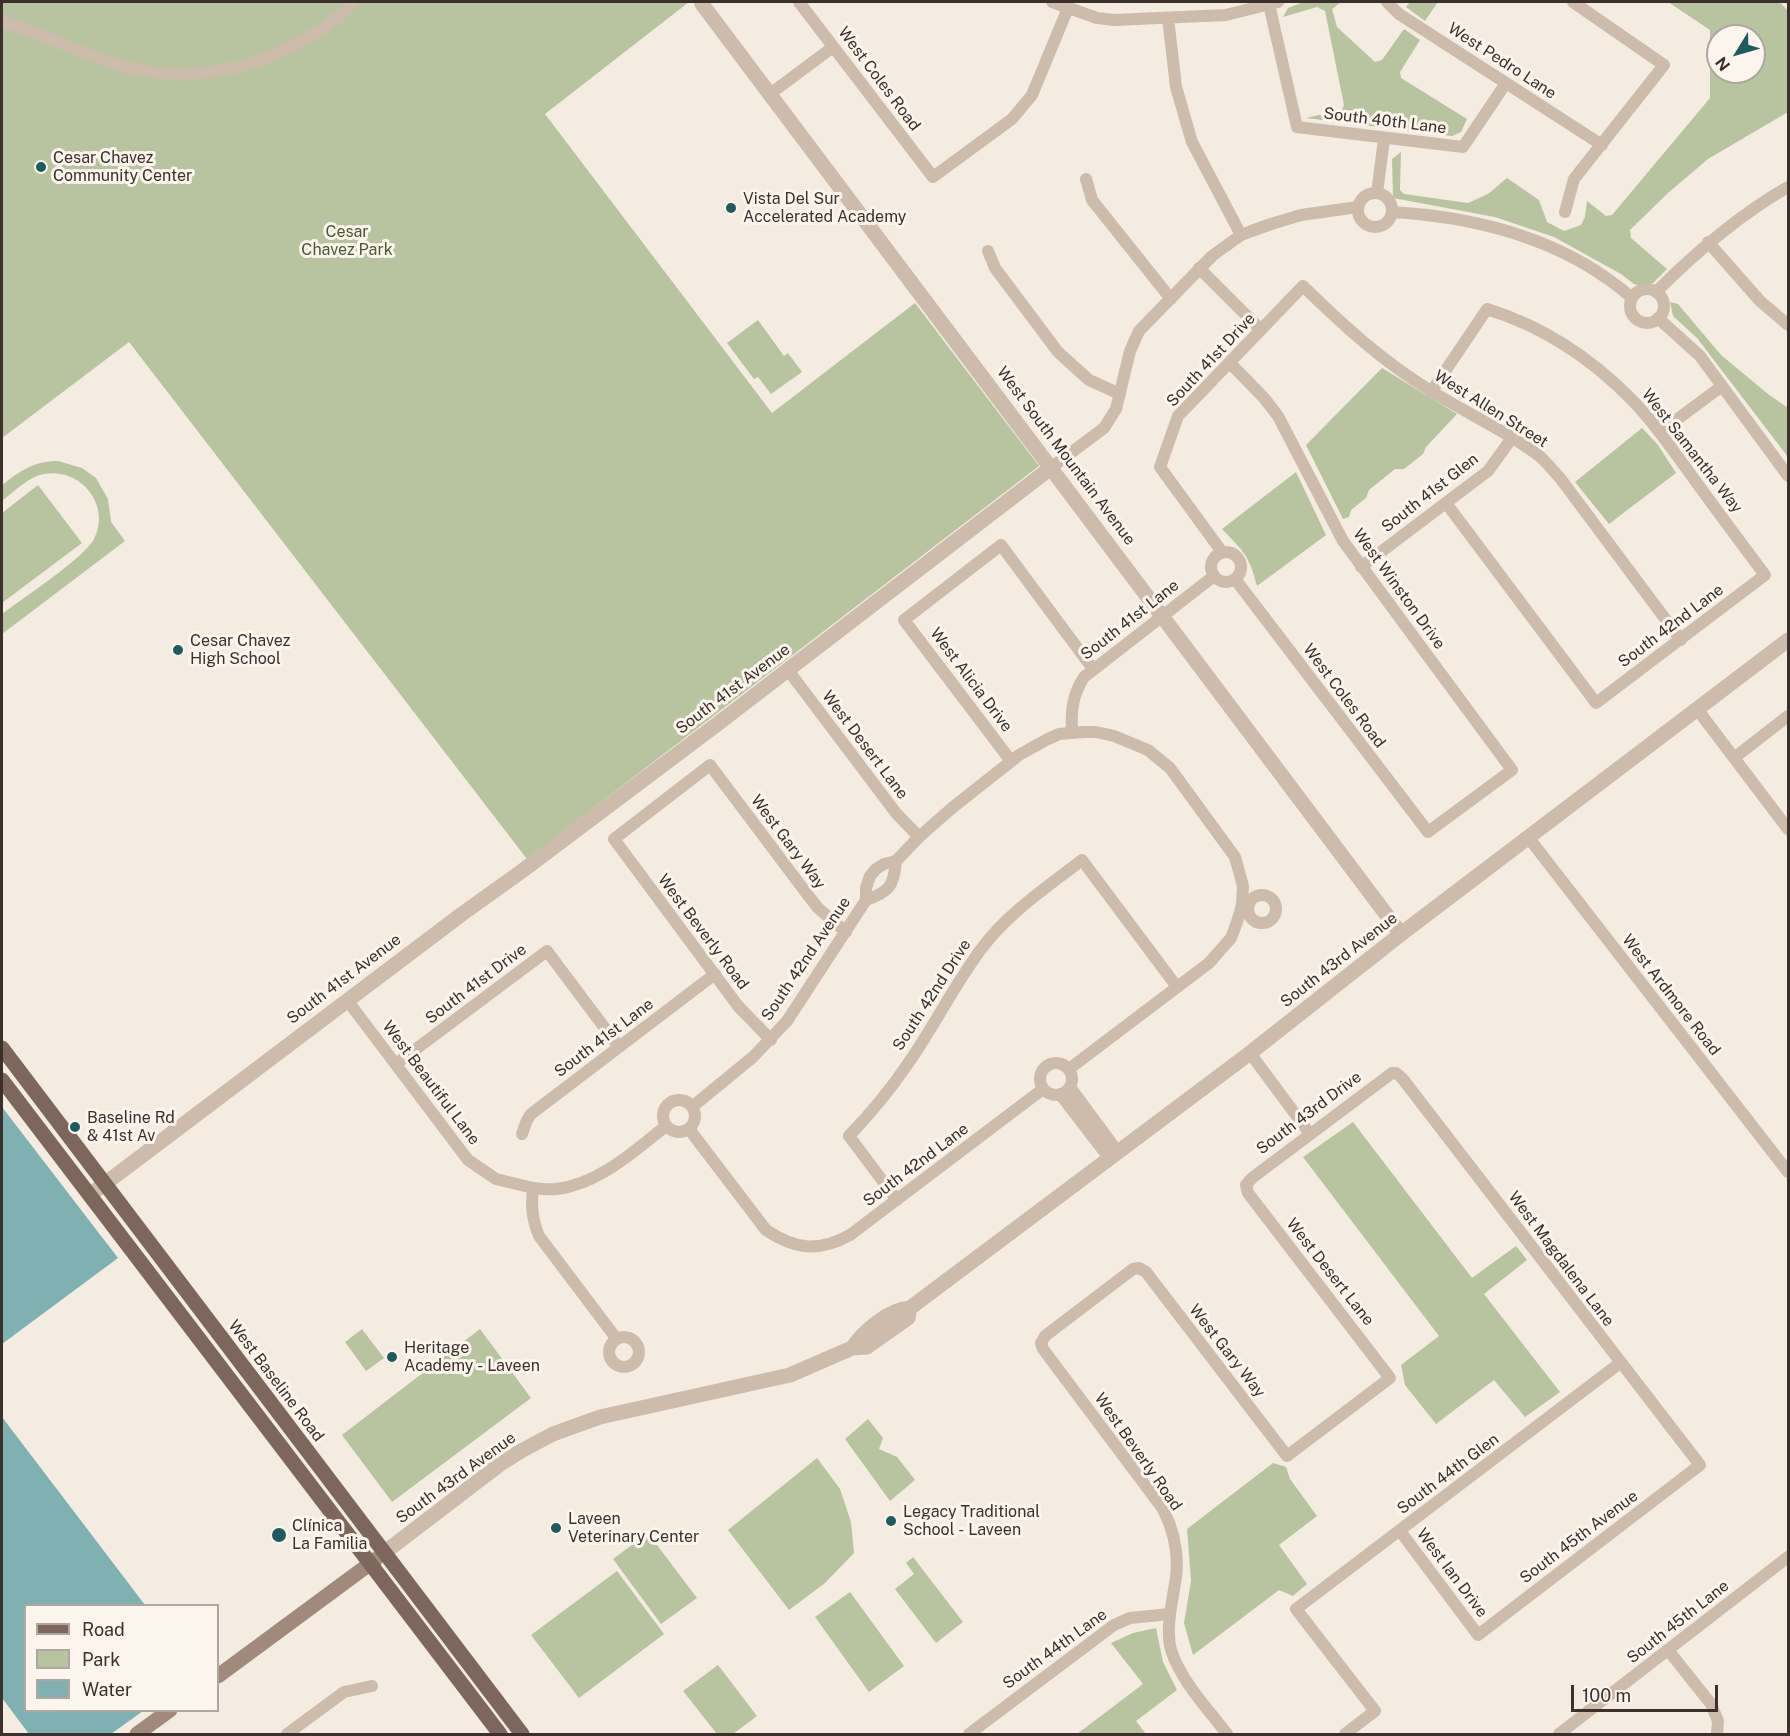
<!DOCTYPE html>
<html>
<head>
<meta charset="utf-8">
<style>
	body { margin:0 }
	#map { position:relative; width:1790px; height:1736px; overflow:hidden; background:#f4ebe1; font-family:"Public Sans",sans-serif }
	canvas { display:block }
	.frame { position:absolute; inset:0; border:3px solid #3b302b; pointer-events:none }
	.legend { position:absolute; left:24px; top:1604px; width:195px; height:108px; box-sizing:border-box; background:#fbf5ee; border:2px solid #aea6a0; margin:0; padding:8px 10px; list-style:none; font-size:18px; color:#3b302b }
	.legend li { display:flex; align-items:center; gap:12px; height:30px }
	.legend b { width:30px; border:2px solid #aea6a0 }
	.north { position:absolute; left:1706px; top:24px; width:60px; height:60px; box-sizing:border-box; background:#fbf5ee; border:2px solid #aea6a0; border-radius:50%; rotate:233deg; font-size:16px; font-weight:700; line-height:24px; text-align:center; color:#3b302b }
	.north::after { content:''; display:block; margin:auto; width:21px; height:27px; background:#1f5a5e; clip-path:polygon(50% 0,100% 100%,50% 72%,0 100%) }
	.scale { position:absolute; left:1571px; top:1685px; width:147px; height:27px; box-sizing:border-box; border:3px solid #3b302b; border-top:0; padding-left:8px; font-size:18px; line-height:21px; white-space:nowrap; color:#3b302b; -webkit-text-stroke:4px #fbf5ee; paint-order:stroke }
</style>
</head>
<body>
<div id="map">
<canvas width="1790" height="1736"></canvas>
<div class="frame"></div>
<ul class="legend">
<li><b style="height:8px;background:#7d675c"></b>Road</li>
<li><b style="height:16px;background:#b8c4a0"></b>Park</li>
<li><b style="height:16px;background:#7fb0b2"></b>Water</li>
</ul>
<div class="north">N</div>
<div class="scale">100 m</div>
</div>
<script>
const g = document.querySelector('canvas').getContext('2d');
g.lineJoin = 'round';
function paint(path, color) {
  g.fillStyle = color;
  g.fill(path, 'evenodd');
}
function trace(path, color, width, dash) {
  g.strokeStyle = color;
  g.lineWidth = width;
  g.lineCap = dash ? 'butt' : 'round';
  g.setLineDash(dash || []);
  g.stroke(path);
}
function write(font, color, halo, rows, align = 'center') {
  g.font = font + ' "Public Sans",sans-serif';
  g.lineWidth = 6;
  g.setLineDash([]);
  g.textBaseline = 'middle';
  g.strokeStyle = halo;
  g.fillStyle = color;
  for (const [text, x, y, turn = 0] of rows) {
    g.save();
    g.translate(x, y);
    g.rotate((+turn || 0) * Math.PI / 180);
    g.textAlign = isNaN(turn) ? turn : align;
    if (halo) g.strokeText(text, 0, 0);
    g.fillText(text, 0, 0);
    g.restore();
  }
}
paint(new Path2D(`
	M2,2H689L545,114L772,413L915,303L1039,466L527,859L129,342L2,438Z
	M1304,2H1341L1332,9L1337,27L1375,62L1382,60L1404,29L1420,40L1400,72L1401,78L1467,119L1461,132L1452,136L1306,118L1342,110L1344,105L1325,11L1317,7L1283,17L1288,8Z
	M1410,2H1438L1425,21L1406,7Z
	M1668,2H1780L1788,11V112L1708,159L1668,193L1630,230L1631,238L1667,269L1653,283L1642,286L1634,284L1621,274L1554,237L1495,217L1393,198L1392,159L1401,152L1400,190L1404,194L1468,203L1488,194L1507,178L1539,200L1547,222L1564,231L1581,225L1585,217L1587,201L1606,216L1612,215L1710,98V30ZM1718,36H1754V72H1718Z
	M1670,302L1678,304L1721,355L1768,394L1788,408V457L1697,338L1673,316Z
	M758,320L784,356L788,353L802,372L771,394L758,377L754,379L727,343Z
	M1382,368L1457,414L1426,447L1423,454L1404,469H1395L1369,490L1366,498L1351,510L1349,517L1343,519L1306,445Z
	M1642,428L1658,445L1676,473L1609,524L1575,482Z
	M58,461L82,468L96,478L108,499L111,522L125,541L2,634V614C23,598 83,559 94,539C112,505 80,467 44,474C28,477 15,491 2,501V485C20,471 34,461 58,461Z
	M1296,472L1326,535L1257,586C1249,555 1244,552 1222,529Z
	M38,485L82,543L2,603V513Z
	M1353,1122L1472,1278L1516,1246L1527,1260L1484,1294L1560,1392L1525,1417L1494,1380L1436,1424L1405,1385L1401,1365L1439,1336L1303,1157Z
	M362,1329L384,1358L366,1371L345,1342Z
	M480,1329L531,1398L392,1502L342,1435Z
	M868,1419L883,1438L879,1449L897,1457L915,1480L890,1501L845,1439Z
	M817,1458L840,1489L851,1522L854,1553L825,1583L789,1610L728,1530Z
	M1273,1463L1286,1467L1290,1479L1317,1516L1279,1545L1307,1584L1293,1596L1279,1590L1193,1655L1184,1623L1191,1581L1187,1529Z
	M648,1533L697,1598L661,1624L613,1559Z
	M913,1557L963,1622L936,1643L895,1589L914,1574L906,1563Z
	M617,1571L664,1634L579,1698L531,1635Z
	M850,1592L904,1666L869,1692L815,1617Z
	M1156,1628L1163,1662L1177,1690L1136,1721L1146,1734H1077L1143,1684L1111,1643L1133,1633Z
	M718,1665L757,1716L733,1734H717L683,1691Z`), '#b8c4a0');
paint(new Path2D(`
	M2,1107L118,1258L2,1344Z
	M2,1417L145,1605L26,1606V1710L143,1711L111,1734H29L2,1698Z`), '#7fb0b2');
trace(new Path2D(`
	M799,2L933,177L1012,119L1032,95L1068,8
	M1052,2L1097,18L1114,20L1226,15L1278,2
	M1387,2L1399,14L1602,145
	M1269,4L1297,127L1463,147L1506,83
	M1168,18L1176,87L1192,142L1241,235
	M2,22L12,24C47,37 81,53 116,64C160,78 212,76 256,62C266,59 276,53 286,49C309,38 337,23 353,2
	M770,94L833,47
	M1086,179L1092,200L1171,299
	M1377,193L1384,139
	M1358 210a17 17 0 1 1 34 0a17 17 0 1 1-34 0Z
	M1392,212C1478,217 1566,240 1632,298
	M1565,212L1574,179L1664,65L1573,2
	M1708,242L1760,301L1788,325
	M988,251L995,268L1058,352L1089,380L1120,394
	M1199,268L1261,330
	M1630 306a17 17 0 1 1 34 0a17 17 0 1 1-34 0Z
	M1656,292C1696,252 1739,215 1788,187
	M1658,318L1700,356L1788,476
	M1230,363L1264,398L1278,416L1343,541L1512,770L1428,832L1235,579
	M1431,392L1487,309C1542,326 1592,359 1632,400C1653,421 1669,445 1686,468C1712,504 1738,539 1765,575L1596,703L1446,503
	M1660,432L1722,386
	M1052,467L1104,428L1116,409L1130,351L1139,331L1212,256L1241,235L1268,225L1301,215L1358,207
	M1222,552L1160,467L1178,416L1303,286C1344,326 1382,361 1431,391C1466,413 1505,430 1538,455C1546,461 1553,471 1560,478L1681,640
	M1211 567a15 15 0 1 1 30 0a15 15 0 1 1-30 0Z
	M1361,567L1488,471L1512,438
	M788,670L896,813L919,837
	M1697,709L1788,829
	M1072,733C1071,711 1072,696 1084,677L1214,576
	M1734,758L1788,716
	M1011,761L904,620L1001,545L1093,669
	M1528,837L1788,1172
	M1248 909a14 14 0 1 1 28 0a14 14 0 1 1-28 0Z
	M866,900C889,892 894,886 896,861
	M347,1000L468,1160L496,1179L533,1188C531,1206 532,1219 539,1236L616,1338
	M771,1040L738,1006L614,839L710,765L807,894L818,908L846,932
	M1250,1053L1310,1134
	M1040 1079a16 16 0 1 1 32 0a16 16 0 1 1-32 0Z
	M396,1064L547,951L619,1047
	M1070,1087L1118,1152
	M1060,1094L1110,1159
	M663 1116a16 16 0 1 1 32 0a16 16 0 1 1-32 0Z
	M692,1107L753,1057L787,1021L866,900V888L870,876L876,869L884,864L896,861L919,837L952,808L1019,755L1046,740L1059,734L1084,732H1096L1114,736L1148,750L1170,768L1235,857L1243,886L1242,905L1237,922L1231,938L1209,963L1069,1069
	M689,1129L766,1230C796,1250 819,1252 850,1235L1043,1089
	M522,1134L527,1120L531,1114L715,974
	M533,1188C541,1189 549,1190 557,1189C599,1184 634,1151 666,1126
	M897,1200L849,1136C870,1114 890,1090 907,1065C934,1027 954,985 982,948C1008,913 1047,887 1082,860L1177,987
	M609 1352a15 15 0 1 1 30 0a15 15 0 1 1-30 0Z
	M1668,1650L1711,1704L1718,1721L1717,1734
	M287,1734L344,1692L372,1686
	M969,1734L1114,1625L1130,1618L1170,1614
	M1227,1734C1208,1709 1181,1681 1171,1650C1165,1628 1173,1599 1176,1577C1179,1553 1174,1531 1163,1509L1043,1349L1041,1343L1045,1336L1133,1269L1139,1268L1146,1272L1287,1456L1390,1378L1248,1193L1246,1185L1252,1178L1392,1073H1396L1402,1078L1700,1465L1478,1635L1400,1531
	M1345,1734L1375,1711L1296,1609L1620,1363
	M1559,1734L1788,1557`), '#cdbbac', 12);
trace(new Path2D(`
	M702,4L1401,934
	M90,1195L462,914L522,871L720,722L1052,467
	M852,1348C865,1330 888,1310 910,1308L1250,1053L1401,934L1788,640
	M376,1559L499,1465L521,1451L553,1434L600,1417L790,1375L852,1348L867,1347L908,1318L910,1308`), '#cdbbac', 15);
trace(new Path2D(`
	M218,1676L375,1560
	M137,1734L170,1710`), '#a18a7d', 15);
trace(new Path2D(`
	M2,1048L522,1734
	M2,1080L500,1734`), '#7d675c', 15);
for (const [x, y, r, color] of [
	[41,167,6,"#1f5a5e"],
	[731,208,6,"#1f5a5e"],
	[178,650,6,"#1f5a5e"],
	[75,1127,6,"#1f5a5e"],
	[392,1357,6,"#1f5a5e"],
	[891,1521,6,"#1f5a5e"],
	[556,1528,6,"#1f5a5e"],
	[279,1535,8,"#1f5a5e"]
]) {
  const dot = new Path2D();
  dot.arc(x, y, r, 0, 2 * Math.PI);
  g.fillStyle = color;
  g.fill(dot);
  trace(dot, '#fbf5ee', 2);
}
write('16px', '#3b302b', '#fbf5ee', [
	["West Pedro Lane",1502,61,33],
	["West Coles Road",879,79,53],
	["South 40th Lane",1385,121,7],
	["South 41st Drive",1211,360,-47],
	["West Allen Street",1491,409,32],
	["West Samantha Way",1692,451,52],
	["West South Mountain Avenue",1066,456,53],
	["South 41st Glen",1430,493,-38],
	["West Winston Drive",1399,589,54],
	["South 41st Lane",1130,620,-38],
	["South 42nd Lane",1671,626,-37],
	["West Alicia Drive",971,680,53],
	["South 41st Avenue",733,689,-37],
	["West Coles Road",1344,696,53],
	["West Desert Lane",865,745,53],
	["West Gary Way",788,842,53],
	["West Beverly Road",703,932,53],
	["South 42nd Avenue",806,959,-56],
	["South 43rd Avenue",1339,960,-38],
	["South 41st Avenue",344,979,-37],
	["South 41st Drive",476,984,-37],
	["South 42nd Drive",932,995,-57],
	["West Ardmore Road",1671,995,52],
	["South 41st Lane",604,1038,-37],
	["West Beautiful Lane",431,1083,53],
	["South 43rd Drive",1309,1113,-37],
	["South 42nd Lane",916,1165,-37],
	["West Magdalena Lane",1561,1259,53],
	["West Desert Lane",1330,1272,52],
	["West Gary Way",1227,1351,52],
	["West Baseline Road",276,1381,53],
	["West Beverly Road",1138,1452,55],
	["South 44th Glen",1448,1474,-37],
	["South 43rd Avenue",456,1478,-36],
	["South 45th Avenue",1579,1537,-37],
	["West Ian Drive",1452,1573,53],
	["South 45th Lane",1678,1622,-38],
	["South 44th Lane",1055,1649,-36]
]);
write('16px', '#3b302b', '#fbf5ee', [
	["Cesar Chavez",53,158],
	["Community Center",53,176],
	["Vista Del Sur",743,199],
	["Accelerated Academy",743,217],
	["Cesar Chavez",190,641],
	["High School",190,659],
	["Baseline Rd",87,1118],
	["& 41st Av",87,1136],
	["Heritage",404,1348],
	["Academy - Laveen",404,1366],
	["Legacy Traditional",903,1512],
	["School - Laveen",903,1530],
	["Laveen",568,1519],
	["Veterinary Center",568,1537],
	["Clínica",292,1526],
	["La Familia",292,1544]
], 'left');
write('16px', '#4a5a2e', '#fbf5ee', [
	["Cesar",347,232],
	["Chavez Park",347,250]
]);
</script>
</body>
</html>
